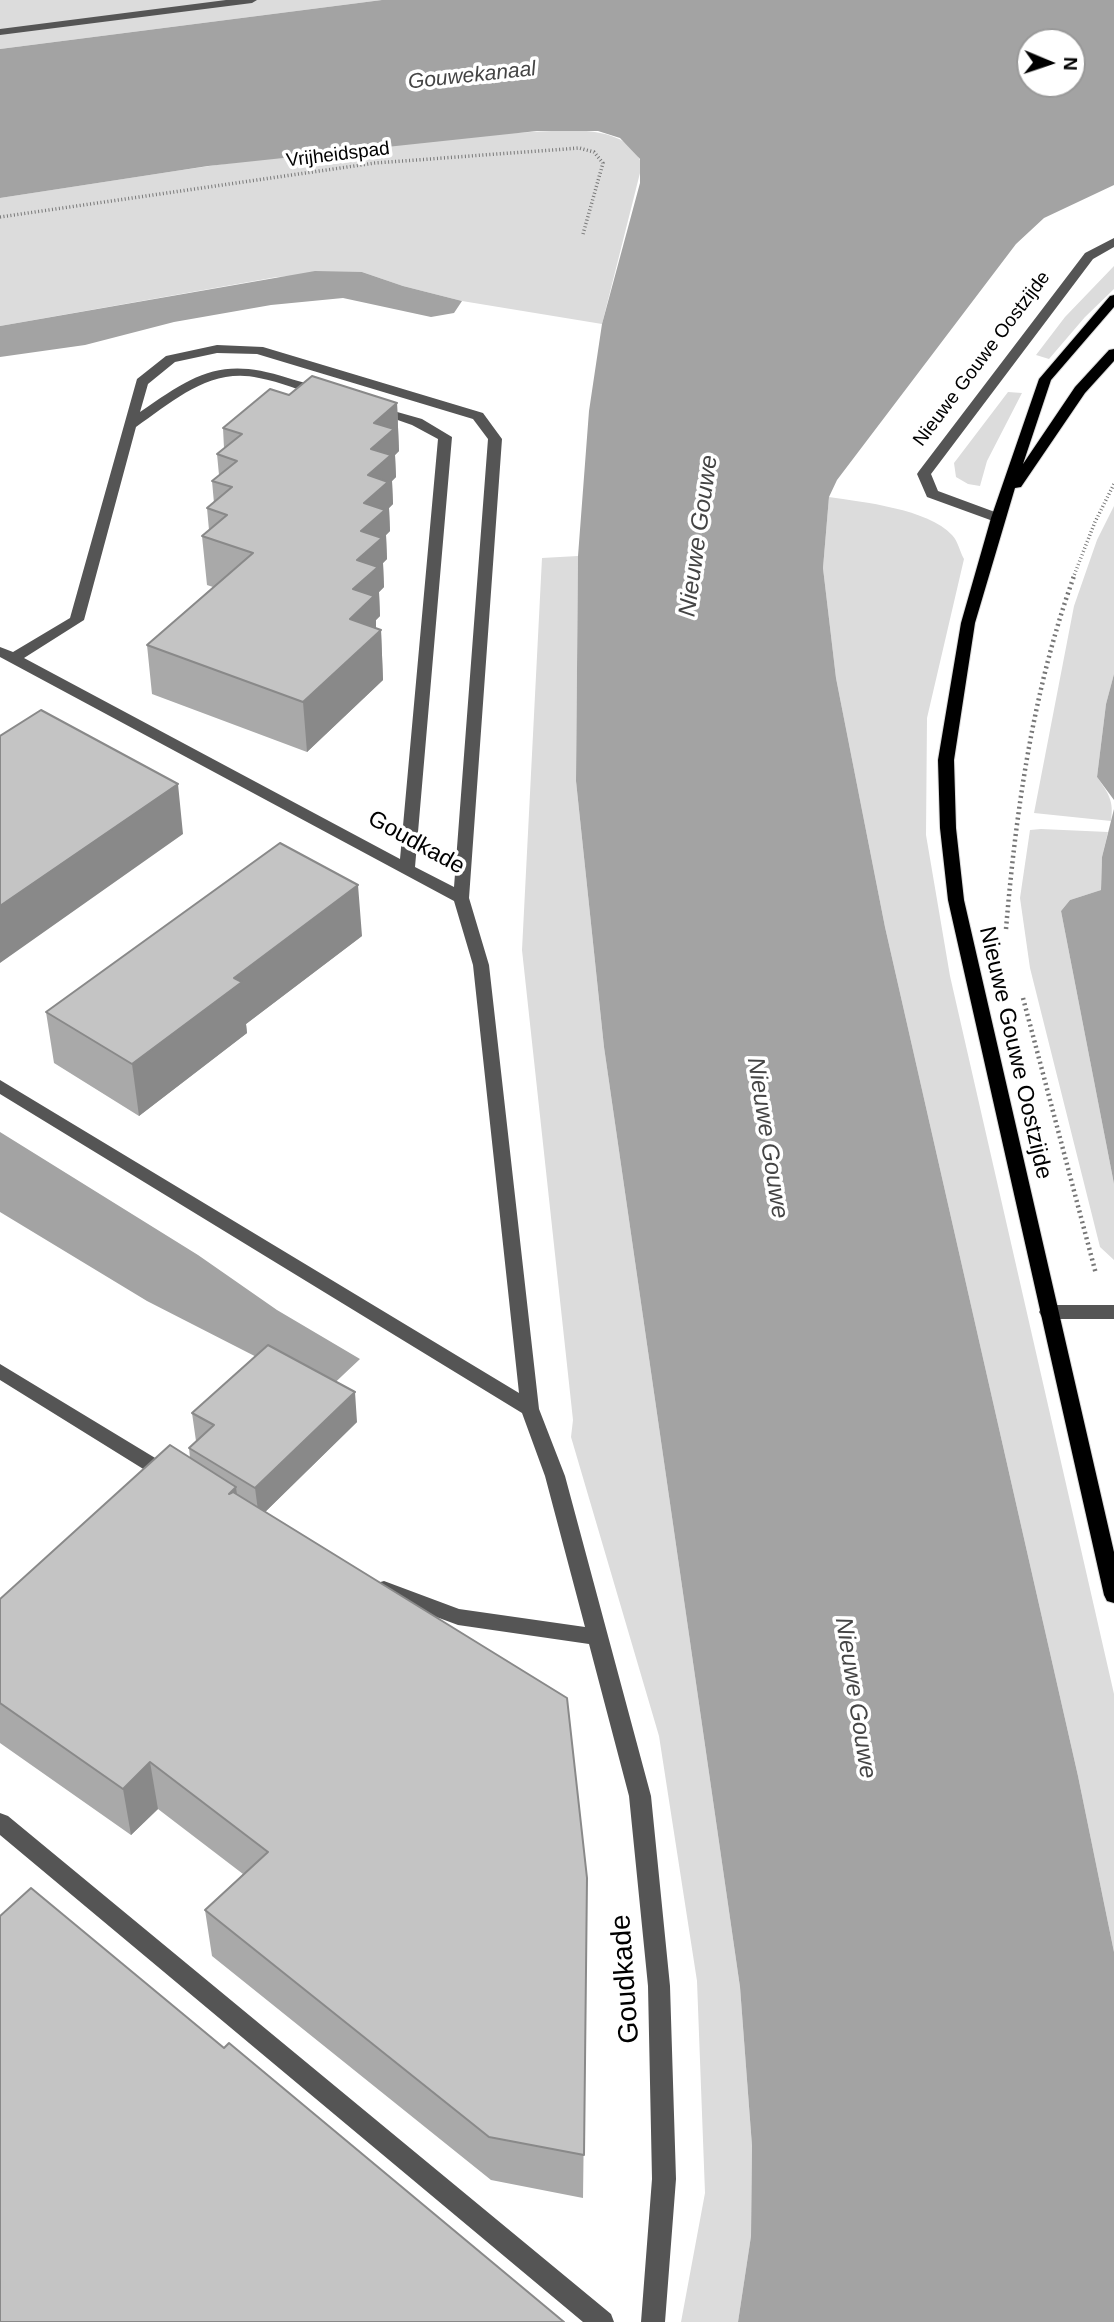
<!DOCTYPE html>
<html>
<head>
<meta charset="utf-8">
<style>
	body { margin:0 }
	#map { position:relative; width:1114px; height:2322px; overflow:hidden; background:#fff; font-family:Arial,sans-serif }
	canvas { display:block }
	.north { position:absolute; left:1016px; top:28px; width:70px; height:70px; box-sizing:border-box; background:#fff; border:2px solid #999; border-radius:50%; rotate:92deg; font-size:19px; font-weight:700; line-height:28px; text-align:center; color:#000 }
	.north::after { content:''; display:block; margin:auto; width:24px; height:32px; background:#000; clip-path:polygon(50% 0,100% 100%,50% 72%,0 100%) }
</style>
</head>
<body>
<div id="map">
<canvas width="1114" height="2322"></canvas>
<div class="north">N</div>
</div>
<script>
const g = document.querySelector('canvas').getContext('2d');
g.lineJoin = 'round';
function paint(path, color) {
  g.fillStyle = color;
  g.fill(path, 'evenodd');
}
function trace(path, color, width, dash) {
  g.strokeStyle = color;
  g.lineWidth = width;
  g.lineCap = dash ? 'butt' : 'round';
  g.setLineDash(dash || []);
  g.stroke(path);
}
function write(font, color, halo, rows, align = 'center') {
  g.font = font + ' Arial,sans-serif';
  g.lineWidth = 7;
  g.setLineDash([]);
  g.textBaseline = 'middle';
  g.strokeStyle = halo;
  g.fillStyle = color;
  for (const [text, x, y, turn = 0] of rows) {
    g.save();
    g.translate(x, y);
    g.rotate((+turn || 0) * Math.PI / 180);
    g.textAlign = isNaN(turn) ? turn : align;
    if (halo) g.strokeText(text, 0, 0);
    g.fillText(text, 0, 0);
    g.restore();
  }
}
paint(new Path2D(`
	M0,0H382L0,49Z
	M576,130C603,132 632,136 642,165L602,324L462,301L403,286L362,272L277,277L0,326V198C190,169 383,136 576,130Z
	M1114,266V289L1085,317L1049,359L1036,355L1065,317Z
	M1008,392L1022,393L987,461L980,486L968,484L956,477L954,463Z
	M829,497C863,502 928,509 952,535C958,541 960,552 964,559L927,718L926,835L950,976L1114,1694V1952L1078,1776L885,927L836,678L823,568Z
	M1114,506V674L1106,704L1097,777C1109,794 1114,801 1111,821L1034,813L1074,606L1097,540Z
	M578,556L576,781L604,1047L740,1987L752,2146L751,2236L738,2322H681L705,2193L697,1981L659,1736L571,1437L573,1420L522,950L542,558Z
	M1041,829L1108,832L1102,857L1101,890L1070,900L1061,911L1114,1184V1260L1100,1247L1030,968L1020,898L1030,830Z`), '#dcdcdc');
paint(new Path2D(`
	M382,0H1114V185L1044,218L1016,244L837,480L829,497L823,568L836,678L885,927L1078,1776L1114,1952V2322H738L751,2236L752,2146L740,1987L604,1047L576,781L578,556L589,411L602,324L640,183V159L620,138L598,131H537L208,166L0,198V49ZM1030,42H1072V84H1030Z
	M315,271L362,272L403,286L462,301L454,313L431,317L343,298L271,305L174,322L85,345L0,357V326Z
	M1114,674V800L1097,777L1106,704Z
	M1114,809V1184L1061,911L1070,900L1101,890L1102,857Z
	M0,1132L198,1255L277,1310L360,1359L325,1392L147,1301L0,1212Z`), '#a3a3a3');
const major = new Path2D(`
	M1114,295V307L1051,380L1023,464L1075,387L1109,350L1114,349V361L1085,393L1021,487L1015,488L975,623L954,760L956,828L964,900L1114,1552V1603L1107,1601L1104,1595L948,900L940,828L938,760L961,623L991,518L1039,379L1110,296Z`);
trace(major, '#dbdbdb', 2);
trace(new Path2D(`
	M0,217L375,163L579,148L594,152L603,163L583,234
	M1073,578L1095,522L1114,484`), '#777', 3.5, [1, 2.5]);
trace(new Path2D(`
	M1006,929C1016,810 1033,690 1074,576
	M1023,998L1096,1274`), '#777', 4.5, [2, 3.5]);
paint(new Path2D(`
	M226,0H257L252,3L0,35V29Z
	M1114,238V247L1093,259L931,474L938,491L1003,515V521H993L927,497L917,474L919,471L1085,253Z
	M217,345L263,347L483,413L502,439L469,898L489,965L539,1409L565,1476L651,1796L670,1986L676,2179L665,2322H641L652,2179L648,1986L629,1796L589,1644L458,1625L377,1595L374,1589L377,1583L384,1581L459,1609L585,1627L545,1476L522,1413L0,1094V1080L519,1393L473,965L454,901L0,657V647L13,652L70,618L137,379L166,356ZM217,353L257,354L473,419L488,439L454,887L415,867L452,437L422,419L376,406L369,410L412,425L438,439L400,859L24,658L84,620L136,427C174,401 210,367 259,378C281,382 301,391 322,397L329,393C319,385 300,382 288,378C221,356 195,374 140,412L148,384L175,362Z
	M1048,1305H1114V1319H1048L1042,1317L1039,1312L1042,1307Z
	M0,1364L175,1470L178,1475L175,1480L168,1483L161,1480L0,1380Z
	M0,1813L8,1816L611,2314L614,2322H583L0,1835Z`), '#555');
paint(major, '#000');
paint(new Path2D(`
	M289,395L397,403L399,451L395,455L396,477L392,481L393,504L389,508L390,531L386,535L387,559L383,563L384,587L379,592L380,616L376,620V628L381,630L383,680L307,752L152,694L147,645L213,587L207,585L202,536L209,530L207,508L214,503L212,481L219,475L217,454L224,448L223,428Z
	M362,936L246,1024L247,1033L139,1116L54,1063L46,1012Z
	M192,1413L357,1422L265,1512L587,1878L583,2198L491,2180L212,1956L205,1910L243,1874L158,1809L131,1835L0,1743V1599L190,1458L189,1448L196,1441Z`), '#a9a9a9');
paint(new Path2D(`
	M397,403L399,451L395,455L396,477L392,481L393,504L389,508L390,531L386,535L387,559L383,563L384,587L379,592L380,616L376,620V634L381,630L383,680L307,752L303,702L350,619L374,423Z
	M178,784L183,834L0,963V906Z
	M358,885L362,936L246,1024L247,1033L139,1116L132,1064L234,978Z
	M355,1392L357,1422L259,1518L255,1488Z
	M236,1487L242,1535L229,1494Z
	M150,1762L158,1809L131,1835L123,1789Z`), '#898989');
const building = new Path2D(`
	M312,376L397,403L374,423L394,429L371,449L391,455L368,475L388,482L364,503L385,510L361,531L382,538L357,560L378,567L353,589L374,596L350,619L381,630L303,702L147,645L253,553L202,536L227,515L207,508L232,487L212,481L237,461L217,454L242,434L223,428L270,389L289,395Z
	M41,710L178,784L0,906V736Z
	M280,843L358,885L234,978L242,982L132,1064L46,1012Z
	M268,1345L355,1392L255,1488L189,1448L214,1425L192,1413Z
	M170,1445L236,1487L229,1494L233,1492L567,1698L587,1878L584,2155L489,2137L205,1910L268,1852L150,1762L123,1789L0,1703V1599Z
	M31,1888L224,2048L229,2043L564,2322H0V1916Z`);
paint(building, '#c4c4c4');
trace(building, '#898989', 2);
write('19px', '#000', '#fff', [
	["Vrijheidspad",338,155,-7],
	["Nieuwe Gouwe Oostzijde",982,359,-53]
]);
write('italic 21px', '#444', '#fff', [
	["Gouwekanaal",472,76,-6]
]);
write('23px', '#000', '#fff', [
	["Goudkade",416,843,29],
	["Nieuwe Gouwe Oostzijde",1015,1053,77]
]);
write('italic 24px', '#444', '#fff', [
	["Nieuwe Gouwe",699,536,-82],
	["Nieuwe Gouwe",767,1138,81],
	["Nieuwe Gouwe",855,1698,81]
]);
write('28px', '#000', '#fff', [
	["Goudkade",626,1979,-94]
]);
</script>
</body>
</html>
